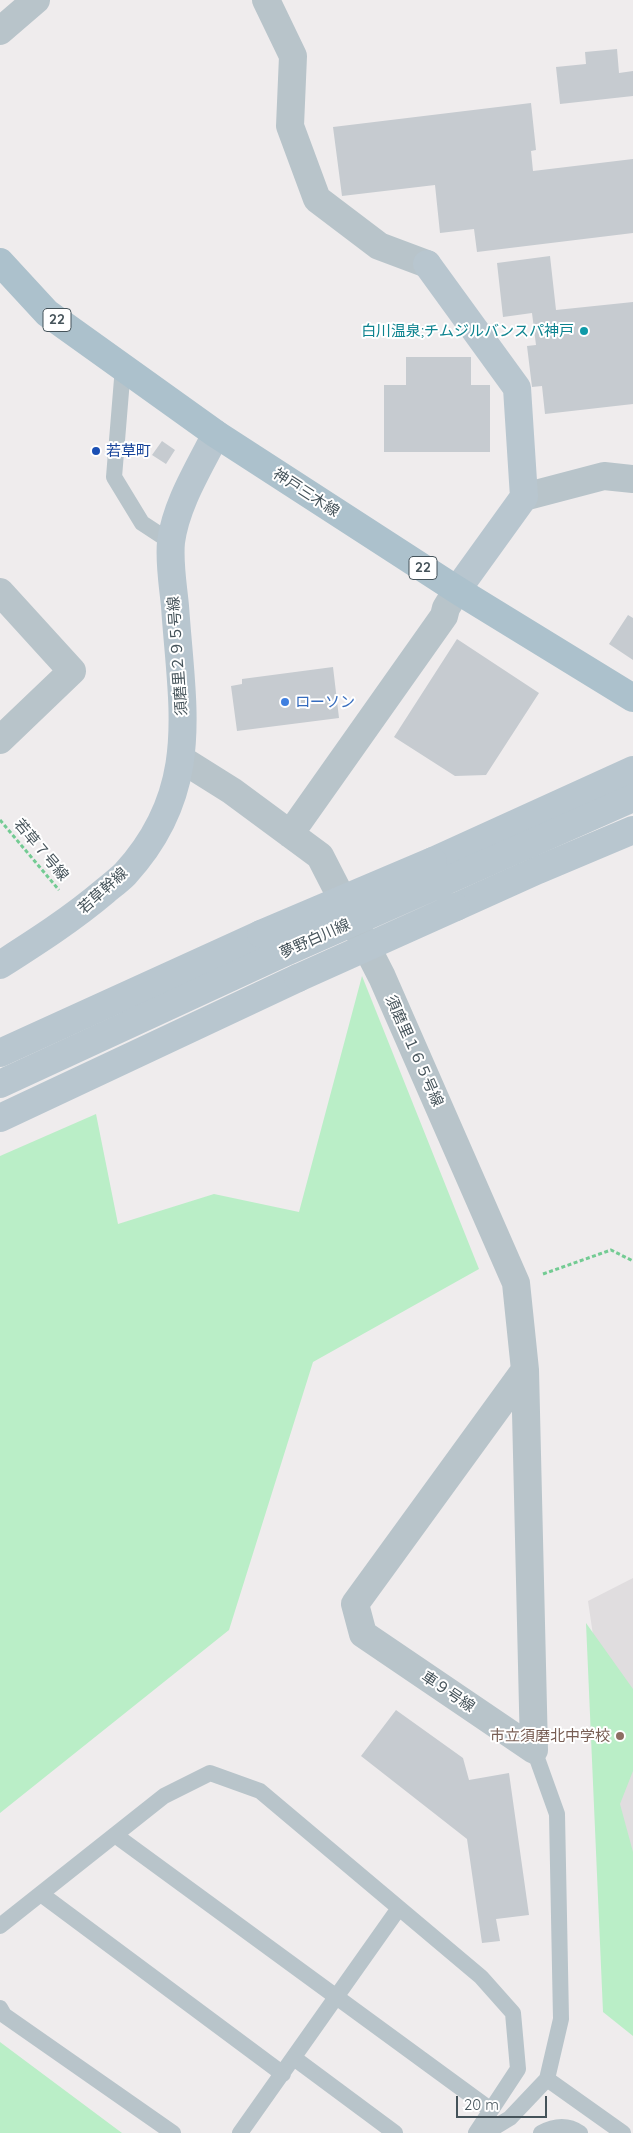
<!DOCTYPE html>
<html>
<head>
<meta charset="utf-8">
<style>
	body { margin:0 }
	#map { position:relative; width:633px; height:2133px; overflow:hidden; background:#efeced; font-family:Quicksand,sans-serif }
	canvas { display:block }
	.scale { position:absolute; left:456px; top:2096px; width:91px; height:22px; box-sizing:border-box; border:2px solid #45535a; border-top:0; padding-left:6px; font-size:15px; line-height:18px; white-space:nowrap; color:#45535a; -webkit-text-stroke:4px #fff; paint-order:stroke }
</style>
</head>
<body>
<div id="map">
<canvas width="633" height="2133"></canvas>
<div class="scale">20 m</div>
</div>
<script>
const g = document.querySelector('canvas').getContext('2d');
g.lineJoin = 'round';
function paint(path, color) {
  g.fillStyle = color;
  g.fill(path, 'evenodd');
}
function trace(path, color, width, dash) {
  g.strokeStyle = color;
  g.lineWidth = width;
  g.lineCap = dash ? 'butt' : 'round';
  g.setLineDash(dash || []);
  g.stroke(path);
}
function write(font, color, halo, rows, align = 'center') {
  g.font = font + ' Quicksand,"Noto Sans JP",sans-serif';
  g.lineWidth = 4;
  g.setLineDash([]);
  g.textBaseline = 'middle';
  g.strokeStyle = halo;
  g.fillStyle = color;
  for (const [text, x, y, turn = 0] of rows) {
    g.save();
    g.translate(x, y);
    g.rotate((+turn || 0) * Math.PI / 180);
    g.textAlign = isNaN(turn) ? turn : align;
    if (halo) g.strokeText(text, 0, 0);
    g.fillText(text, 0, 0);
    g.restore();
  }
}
paint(new Path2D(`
	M633,1578V1871L628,1873L588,1601Z`), '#e0dddf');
paint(new Path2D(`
	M362,976L479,1269L313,1362L229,1630L0,1813V1156L96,1114L118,1224L214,1194L299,1212Z
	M586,1623L633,1689V1771L620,1804L633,1852V2036L603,2012Z
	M0,2042L122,2133H0Z`), '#baeec7');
paint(new Path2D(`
	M617,49L619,73L633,71V96L560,104L556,67L586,64L585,52Z
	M531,103L536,150L531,151L533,171L633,159V233L477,252L474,229L440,233L435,185L342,196L333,127Z
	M550,256L556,310L633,302V404L545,414L542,386L532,387L527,346L536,345L532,313L503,317L497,263Z
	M406,357H471V385H490V452H384V385H406Z
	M162,441L175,450L166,464L152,455Z
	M628,615L633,618V660L609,644Z
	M457,639L539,693L486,775L455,776L394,737Z
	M333,667L339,718L237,731L231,686L242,684V679Z
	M396,1710L463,1758L469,1780L509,1773L529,1915L496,1919L500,1941L482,1943L467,1839L361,1756Z`), '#c6cbd0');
trace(new Path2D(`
	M0,820L59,890
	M543,1274L611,1250L633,1261`), '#73cb93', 3, [4, 2.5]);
trace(new Path2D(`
	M123,367L114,477L142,523L171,542
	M115,1835L491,2110
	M41,1894L283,2074
	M0,1926L164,1796L210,1773L260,1791L481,1977L513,2013L518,2069L476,2133
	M0,2008L4,2015L173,2133
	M294,2058L395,2133
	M547,2079L623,2133
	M240,2133L399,1908
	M485,2133L510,2118L547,2079L561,2019L557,1814L534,1750
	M541,2133C554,2126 567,2124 580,2133`), '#b8c4ca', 16);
trace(new Path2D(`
	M266,0L293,56L290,126L317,199L379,246L427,264
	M0,31L36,0
	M524,497L604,476L633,479
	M0,592L72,671L0,740
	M181,759L232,791L320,856L382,977L516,1283L525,1370L534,1750L363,1634L355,1604L525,1370
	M290,834L444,616L446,608L457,590`), '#b8c4ca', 28);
trace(new Path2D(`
	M427,264L517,388L524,497L457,590
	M433,861L633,770
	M456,907L538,870L633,830
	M0,965C36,942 72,919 105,891C111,886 119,880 125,874C202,790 182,709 175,606C173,585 169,563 171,542C176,504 199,468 216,434
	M0,1053L261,934
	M0,1118L298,978`), '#b8c6cf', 28);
trace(new Path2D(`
	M0,262L47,313L216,434L457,590L633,698`), '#acc1cc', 28);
trace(new Path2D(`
	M261,934L433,861
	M298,978L456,907
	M0,1084L281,954L633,798`), '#b8c6cf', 28);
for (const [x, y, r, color] of [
	[584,331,5,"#0f9aa8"],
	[96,451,5,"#1a4fb4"],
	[285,702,5,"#3f7fe0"],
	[620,1736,5,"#8d6e63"]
]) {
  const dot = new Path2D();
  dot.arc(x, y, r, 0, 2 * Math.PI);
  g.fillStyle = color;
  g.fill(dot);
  trace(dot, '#fff', 2);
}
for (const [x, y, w] of [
	[57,320,28],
	[423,568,28]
]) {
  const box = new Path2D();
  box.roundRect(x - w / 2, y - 11.5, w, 23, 4);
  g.fillStyle = '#fff';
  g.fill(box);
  trace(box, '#45535a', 1);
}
write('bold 14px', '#45535a', null, [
	["22",57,320],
	["22",423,568]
]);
write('15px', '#0d838f', '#fff', [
	["白川温泉;チムジルバンスパ神戸",574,331]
], 'right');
write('15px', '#164399', '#fff', [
	["若草町",106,451]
], 'left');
write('15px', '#45535a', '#fff', [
	["神戸三木線",306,493,33],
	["須磨里２９５号線",178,656,-94],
	["若草７号線",41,850,50],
	["若草幹線",103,891,-42],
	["夢野白川線",315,939,-24],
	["須磨里１６５号線",414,1051,66],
	["車９号線",448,1692,34]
]);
write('15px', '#366cbe', '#fff', [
	["ローソン",295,702]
], 'left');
write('15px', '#785e54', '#fff', [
	["市立須磨北中学校",610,1736]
], 'right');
</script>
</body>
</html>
